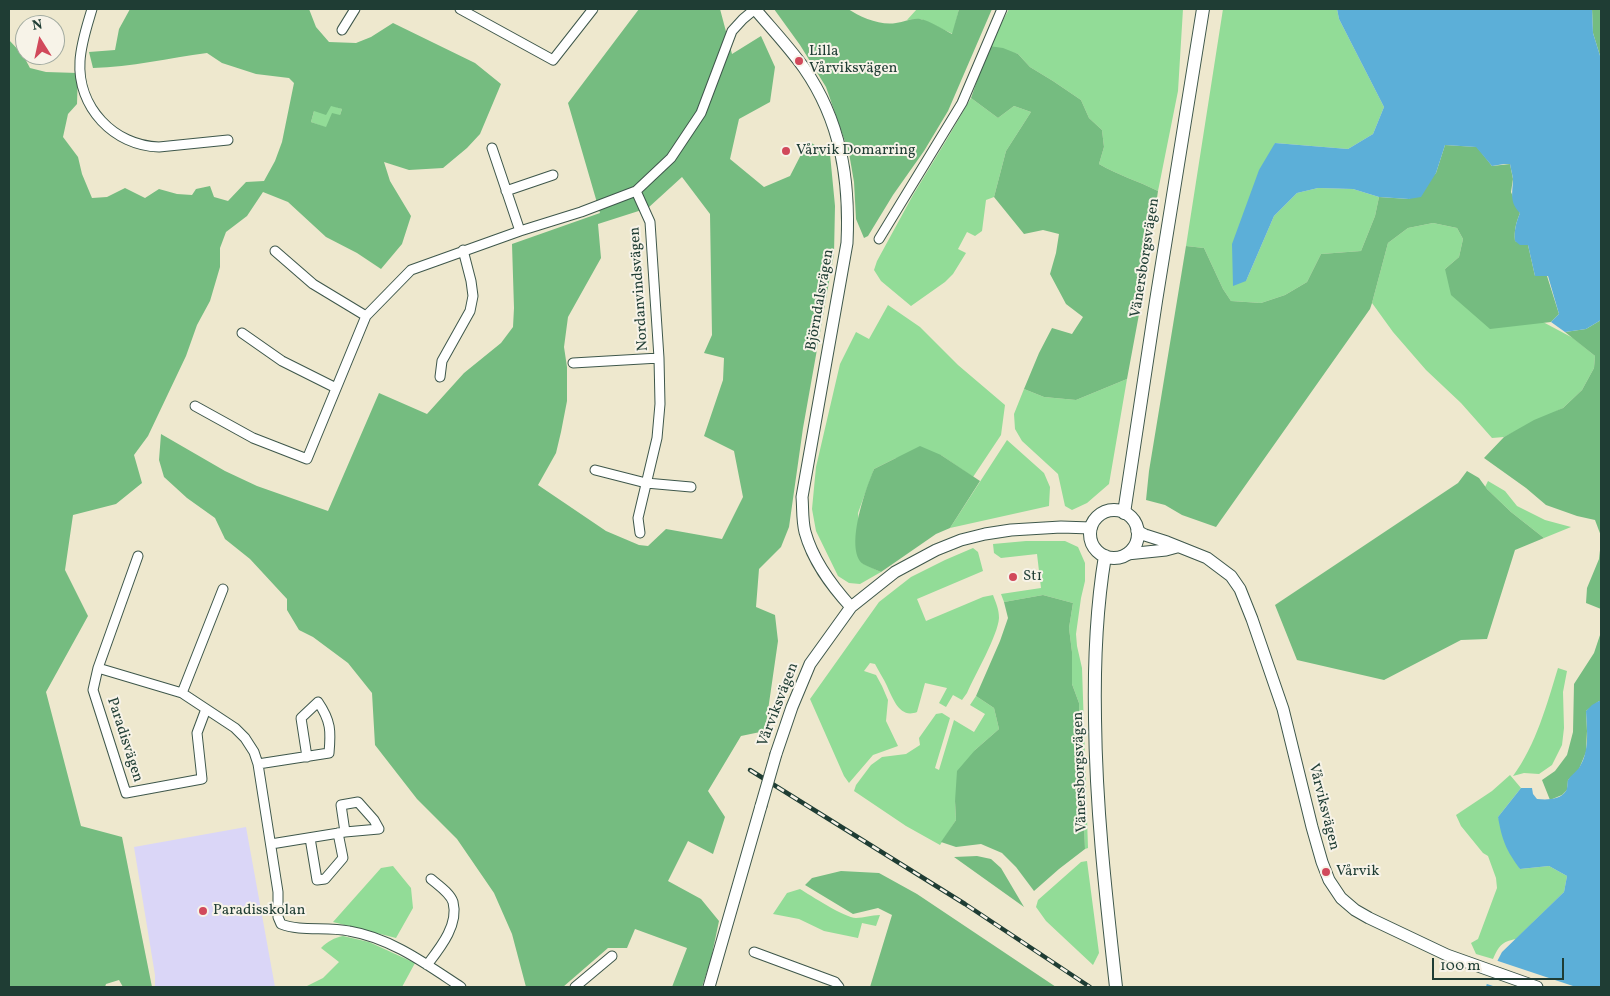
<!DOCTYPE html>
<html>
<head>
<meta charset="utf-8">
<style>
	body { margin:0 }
	#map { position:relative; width:1610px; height:996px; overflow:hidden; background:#eee8ce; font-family:Vollkorn,serif }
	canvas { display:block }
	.frame { position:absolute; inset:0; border:10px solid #1f3d34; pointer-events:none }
	.north { position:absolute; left:15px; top:15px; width:50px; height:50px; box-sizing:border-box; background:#f7f3e8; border:1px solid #a1aaa0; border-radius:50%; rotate:350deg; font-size:14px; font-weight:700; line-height:20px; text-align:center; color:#1f3d34 }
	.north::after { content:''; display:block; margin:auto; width:18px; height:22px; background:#d1495b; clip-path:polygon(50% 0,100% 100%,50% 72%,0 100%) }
	.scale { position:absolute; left:1432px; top:958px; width:132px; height:22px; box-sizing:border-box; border:2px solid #1f3d34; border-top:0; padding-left:6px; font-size:15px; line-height:18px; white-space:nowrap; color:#1f3d34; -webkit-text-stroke:4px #f7f3e8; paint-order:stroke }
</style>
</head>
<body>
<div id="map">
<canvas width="1610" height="996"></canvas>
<div class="frame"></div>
<div class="north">N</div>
<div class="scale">100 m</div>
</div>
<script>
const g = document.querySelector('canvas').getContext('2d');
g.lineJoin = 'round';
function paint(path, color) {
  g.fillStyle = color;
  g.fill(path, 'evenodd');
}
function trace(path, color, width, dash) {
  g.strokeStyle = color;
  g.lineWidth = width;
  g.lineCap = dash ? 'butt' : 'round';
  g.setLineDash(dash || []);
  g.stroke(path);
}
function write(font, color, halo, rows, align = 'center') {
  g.font = font + ' Vollkorn,serif';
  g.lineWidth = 4;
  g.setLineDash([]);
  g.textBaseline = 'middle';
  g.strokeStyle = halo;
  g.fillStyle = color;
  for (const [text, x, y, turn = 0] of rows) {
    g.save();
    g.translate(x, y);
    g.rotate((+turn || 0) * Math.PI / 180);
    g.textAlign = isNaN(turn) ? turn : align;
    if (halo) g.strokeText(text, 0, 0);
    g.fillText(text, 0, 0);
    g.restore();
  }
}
paint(new Path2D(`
	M246,827L275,987H155V975L134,847Z`), '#dad6f7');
paint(new Path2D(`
	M917,9H959L953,34L921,19L907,20Z
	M1009,9H1183L1178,91L1158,191C1138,181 1118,175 1099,164L1104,147L1102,130L1089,118L1081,100L1053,81L1030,67L1018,54L989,46Z
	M1223,9H1337L1339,19L1384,107L1373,134L1348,149L1275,143L1246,281L1274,216L1297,193L1318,188L1353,189L1379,197L1375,216L1361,251L1321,254L1307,282L1285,295L1261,303L1231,301L1223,289L1204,248L1186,246Z
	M971,98L998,118L1014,106L1031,112L1006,151L994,197L986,200L982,231L975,236L967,232L958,249L966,253L953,274L945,282L911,306L881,281L874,270L877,261L913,195L947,139Z
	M331,105L342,109L340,115L327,128L311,122L314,111Z
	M1433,223L1457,228L1463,239L1459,257L1445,269L1524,324L1543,322L1573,338L1595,356L1594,368L1582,390L1563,408L1504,437L1492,438L1461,403L1426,370L1393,332L1372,303L1388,243L1408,228Z
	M888,305L920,327L958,365L1005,405L1001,435L973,477L941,455L896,458L874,469L858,513L862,563L881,572L860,584L849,583L838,576L816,531L812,509L816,467L840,364L856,332L869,339Z
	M1127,379L1109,484L1087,503L1072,510L1065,506L1058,474L1022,441L1015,429L1014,414L1024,389L1044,397L1076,400Z
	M1007,440L1044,473L1050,487L1049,506L950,528Z
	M1488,481L1505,491L1517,506L1545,520L1571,527L1544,538L1511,512L1487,489L1485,487Z
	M1026,541H1065L1078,547L1085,563V581L1081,598L1076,634L1077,646L1082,668L1088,848L1085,849L1079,703L1072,684V652L1069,628L1073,603L1043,595L1004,602L1001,594L1041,588L1037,554L1001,558L994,553L993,544Z
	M973,548L978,552L983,571L917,599L926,621L983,597L993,595C996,603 999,609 999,618C998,635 975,675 967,693L962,700L953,695L946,707L939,703L947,688L925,683L917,712C900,719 893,699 887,686C884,679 879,672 875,664L870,663L864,671L876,675L882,686L888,700L886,721L898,746L873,755L849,783L844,776L810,699L879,602L911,577L945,560Z
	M1558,668L1567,671L1563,692L1564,728L1562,745L1552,765L1539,774L1524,773L1513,776C1536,745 1547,704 1558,668Z
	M976,696L994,708L999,729L975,750L955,801L956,820L940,845L906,826L854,791L856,785L871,765L882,757L906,754L920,745L919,738L936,714L942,713L950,718L935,768L939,770L954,720L974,732L985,714L970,705Z
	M1510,775L1521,788L1498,817L1520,869L1549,866L1567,876L1564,892L1516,939C1501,942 1499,946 1493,959L1476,954L1471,943L1478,939L1497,888L1496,878L1488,856L1483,853L1461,826L1456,815L1492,791Z
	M1087,861L1099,953L1093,965L1046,921L1036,907L1038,900L1081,862Z
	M393,866L411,888L413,908L396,938L333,922L381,868Z
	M800,889C810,895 845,918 856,918C864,918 871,915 880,915L876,926L862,923L858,938L824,931L799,919L773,914L787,893Z
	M343,936L369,942L415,963L402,987H307V986L323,978L339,962L321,948C328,941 334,938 343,936Z`), '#92dc97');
paint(new Path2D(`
	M130,9H309L316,27L329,42L356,43L371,37L393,23L475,63L501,84L480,134L467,148L443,168L409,170L384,162L390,181L411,216L402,244L381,269L357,253L326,237L288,202L263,192L247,216L226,232L220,248V267L210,301L197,325L186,356L148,436L134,455L142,483L116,504L73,515L65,570L88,616L46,692L81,826L122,837L152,987H123L119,980L106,984L105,987H9V40L23,55L30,68L46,72L78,73L77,104L68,114L63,137L78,157L82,174L92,198L107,197L125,188L145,198L159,189L177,194L192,195L196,189L210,186L214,197L228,201L246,182L264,181L275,161L282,142L294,83L289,78L256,74L222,63L207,53C169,58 131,67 93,68L89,52L115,50L119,29ZM331,106L342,109L340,115L332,113L326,127L311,122L314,111L326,115Z
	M639,9H720L732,54L761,36L775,67L770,102L739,119L730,159L764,187L790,176L808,141L830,154L835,206L834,254L803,428L789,527L781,547L759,569L756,607L775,615L778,641L765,731L741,736L708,791L725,817L713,854L688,841L668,881L701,899L719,921L711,959L702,987H672L687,948L635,929L627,948H608L563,987H526L512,934L494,893L457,839L417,799L375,745L372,693L348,663L313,637L299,630L287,610V599L250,559L225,539L215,518L187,498L164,477L159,460L161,434L225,471L257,486L328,511L379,393L427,414L464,373L501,343L513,327L514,308L512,244L600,213L568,103ZM682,177L710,214L712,335L704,353L724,358L723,380L704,436L734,451L743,497L722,539L666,529L648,546L639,545L606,531L538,485L556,453L561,432L567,401V367L564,347L568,317L601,258L598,224L648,208Z
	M774,9H848C860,17 881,26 896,23C904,22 912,18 920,19C929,20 944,30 952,34L959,9H992L948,111L924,151L893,195L868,236L864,238L856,219L854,182L849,153L826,87L800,45Z
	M1592,9H1601V59L1593,33Z
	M989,46L1003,48L1018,54L1030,67L1053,81L1081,100L1089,118L1102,130L1104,147L1099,164C1118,175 1138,181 1158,191L1145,282L1127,379L1076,400L1044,397L1024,389L1039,353L1052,328L1072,334L1083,317L1066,304L1050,274L1056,253L1059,234L1043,230L1024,234L994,197L1006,151L1031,112L1014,106L998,118L971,98Z
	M1445,145L1477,147L1492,166L1510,164L1513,179L1511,192L1520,213C1516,223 1514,230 1515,241L1528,245L1535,276H1547L1559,314L1551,322L1490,329L1451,295L1445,269L1459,257L1463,239L1457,228L1433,223L1408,228L1388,243L1372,303L1370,309L1216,527L1182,515L1165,505L1146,500L1149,471L1186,246L1204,248L1223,289L1231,301L1261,303L1285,295L1307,282L1321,254L1361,251L1375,216L1379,197L1409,199L1436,173Z
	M1601,320V536L1595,520L1577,516L1546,505L1526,488L1484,458L1504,437L1534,420L1563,408L1582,390L1594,368L1595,356L1565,332L1586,329Z
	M920,446L941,455L980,481L950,528L936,534L881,572C875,569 868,567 863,564C844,549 866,488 874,469Z
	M1467,471L1479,478L1487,489L1511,512L1544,538L1515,550L1487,639L1461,640L1384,680L1297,660L1275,605L1458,483Z
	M1601,541V609L1586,603L1587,588L1599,559Z
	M1043,595L1073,603L1069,628L1072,652V684L1079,703L1085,849L1059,869L1034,891L1016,867L1002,853L981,844L956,847L941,842L956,820L955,801L957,771L975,750L999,729L994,708L976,696L1000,641L1008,618L1004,602Z
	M1601,632V701H1599L1586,711L1587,731L1586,752L1579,769L1568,780L1567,790L1562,795L1550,800L1542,780L1555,771L1567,755L1573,732L1574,684L1594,653Z
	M977,856L991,859L1001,868L1024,907L954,857Z
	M841,871L879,873L917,894L1056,987H870L892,915L878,908L853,914L805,885L812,878Z`), '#75bc80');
paint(new Path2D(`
	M1337,9H1592L1593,33L1601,59V320L1586,329L1565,332L1551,322L1559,314L1548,276H1535L1528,245H1520L1515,241C1514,230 1516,223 1520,213C1510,203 1512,195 1513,181C1513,176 1511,170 1510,164H1504L1492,166L1476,147L1445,145L1436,173L1421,197L1409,199L1379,197L1353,189L1318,188L1297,193L1274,216L1246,281L1233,286L1232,244L1259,170L1275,143L1348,149L1373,134L1384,107L1339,19Z
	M1599,701H1601V987H1486L1488,979L1502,952L1564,892L1567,876L1549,866L1520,869C1506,850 1502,840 1498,817L1521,788H1532L1533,794L1537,799C1547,800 1560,800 1566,791C1568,788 1567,783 1568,780C1571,775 1576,772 1579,768C1590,751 1587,731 1586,711L1592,705Z`), '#5cafd8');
paint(new Path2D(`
	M1495,960L1576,987H1496L1484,983L1485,978Z`), '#eee8ce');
const minor = new Path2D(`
	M92,9C87,26 81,43 80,61C77,107 114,146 159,147L228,140
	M460,9L553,60L593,9
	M342,30L355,9
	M492,148L520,231
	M506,191L553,175
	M636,191L650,222L659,358L660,404L657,438L638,518L640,533
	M879,239L962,103L1002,9
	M275,251L313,284L366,316
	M242,333L282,361L336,388
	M573,363L659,358
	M440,377L442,361L470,311L473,296L471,281L463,250
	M195,406L253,438L307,459L366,316L411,270L520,231L581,212L636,191L671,158L701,113L732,31L743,19L755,9
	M595,470L646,483L691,487
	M138,556L98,668L93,690L126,793L202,779L197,733L206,709
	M98,668L182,693L235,728L245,738L254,752L258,764L278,892V917L281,924C301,932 327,926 349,931C391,938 426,964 461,987
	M182,693L223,589
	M258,764L329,753C331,731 331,721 318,702L301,718L307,757
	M310,838L317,880L325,879L343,858L338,833
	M271,844L345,832L379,829L374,820L358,802L341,805L345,832
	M754,952L835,982L839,987
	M427,965C440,948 459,925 453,902C450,893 438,885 431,879
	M575,987L612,956`);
const tertiary = new Path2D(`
	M755,9C771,28 789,47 804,68C841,121 850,180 847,243L802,497C803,508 802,520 805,532C813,561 831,585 851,607
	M1137,531L1145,535L1167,542L1207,558L1231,576L1240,589L1252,619L1283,709L1312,827L1322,862L1329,880L1341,898L1355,910L1369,918L1447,955L1537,987
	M1127,554L1166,550L1177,547
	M776,754L792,707L810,664L851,607L895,572L936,550L961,540L985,534L1011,530L1061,527L1091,528
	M709,987L761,806`);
const secondary = new Path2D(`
	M1090 534a24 24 0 1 1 48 0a24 24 0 1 1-48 0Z
	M1124,513L1156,301L1203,9
	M1105,556C1096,610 1094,664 1095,719C1096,810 1106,897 1116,987`);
trace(minor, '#3e574b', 11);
trace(tertiary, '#3e574b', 13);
trace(secondary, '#3e574b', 14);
trace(minor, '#fff', 9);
trace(tertiary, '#fff', 11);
trace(secondary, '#fff', 12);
const rail = new Path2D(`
	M750,770L965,904L1090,987`);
trace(rail, '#1f3d34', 4.5);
trace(rail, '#f7f3e8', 2.5, [8]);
const tertiaryBridge = new Path2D(`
	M761,806L776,754`);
trace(tertiaryBridge, '#3e574b', 13, []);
trace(tertiaryBridge, '#fff', 11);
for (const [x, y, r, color] of [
	[799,61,5,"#d1495b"],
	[786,151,5,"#d1495b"],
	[1013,577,5,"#d1495b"],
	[1326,872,5,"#d1495b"],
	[203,911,5,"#d1495b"]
]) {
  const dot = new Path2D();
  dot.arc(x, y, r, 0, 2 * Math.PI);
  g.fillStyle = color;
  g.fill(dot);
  trace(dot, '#f7f3e8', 2);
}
write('15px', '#1f3d34', '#f7f3e8', [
	["Lilla",809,52],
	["Vårviksvägen",809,69],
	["Vårvik Domarring",796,151],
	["St1",1023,577],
	["Vårvik",1336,872],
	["Paradisskolan",213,911]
], 'left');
write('15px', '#1f3d34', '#f7f3e8', [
	["Vänersborgsvägen",1146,258,-81],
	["Nordanvindsvägen",640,289,-94],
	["Björndalsvägen",821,300,-80],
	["Vårviksvägen",779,705,-69],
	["Paradisvägen",124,740,72],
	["Vänersborgsvägen",1081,772,-92],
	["Vårviksvägen",1323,807,76]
]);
</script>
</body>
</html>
